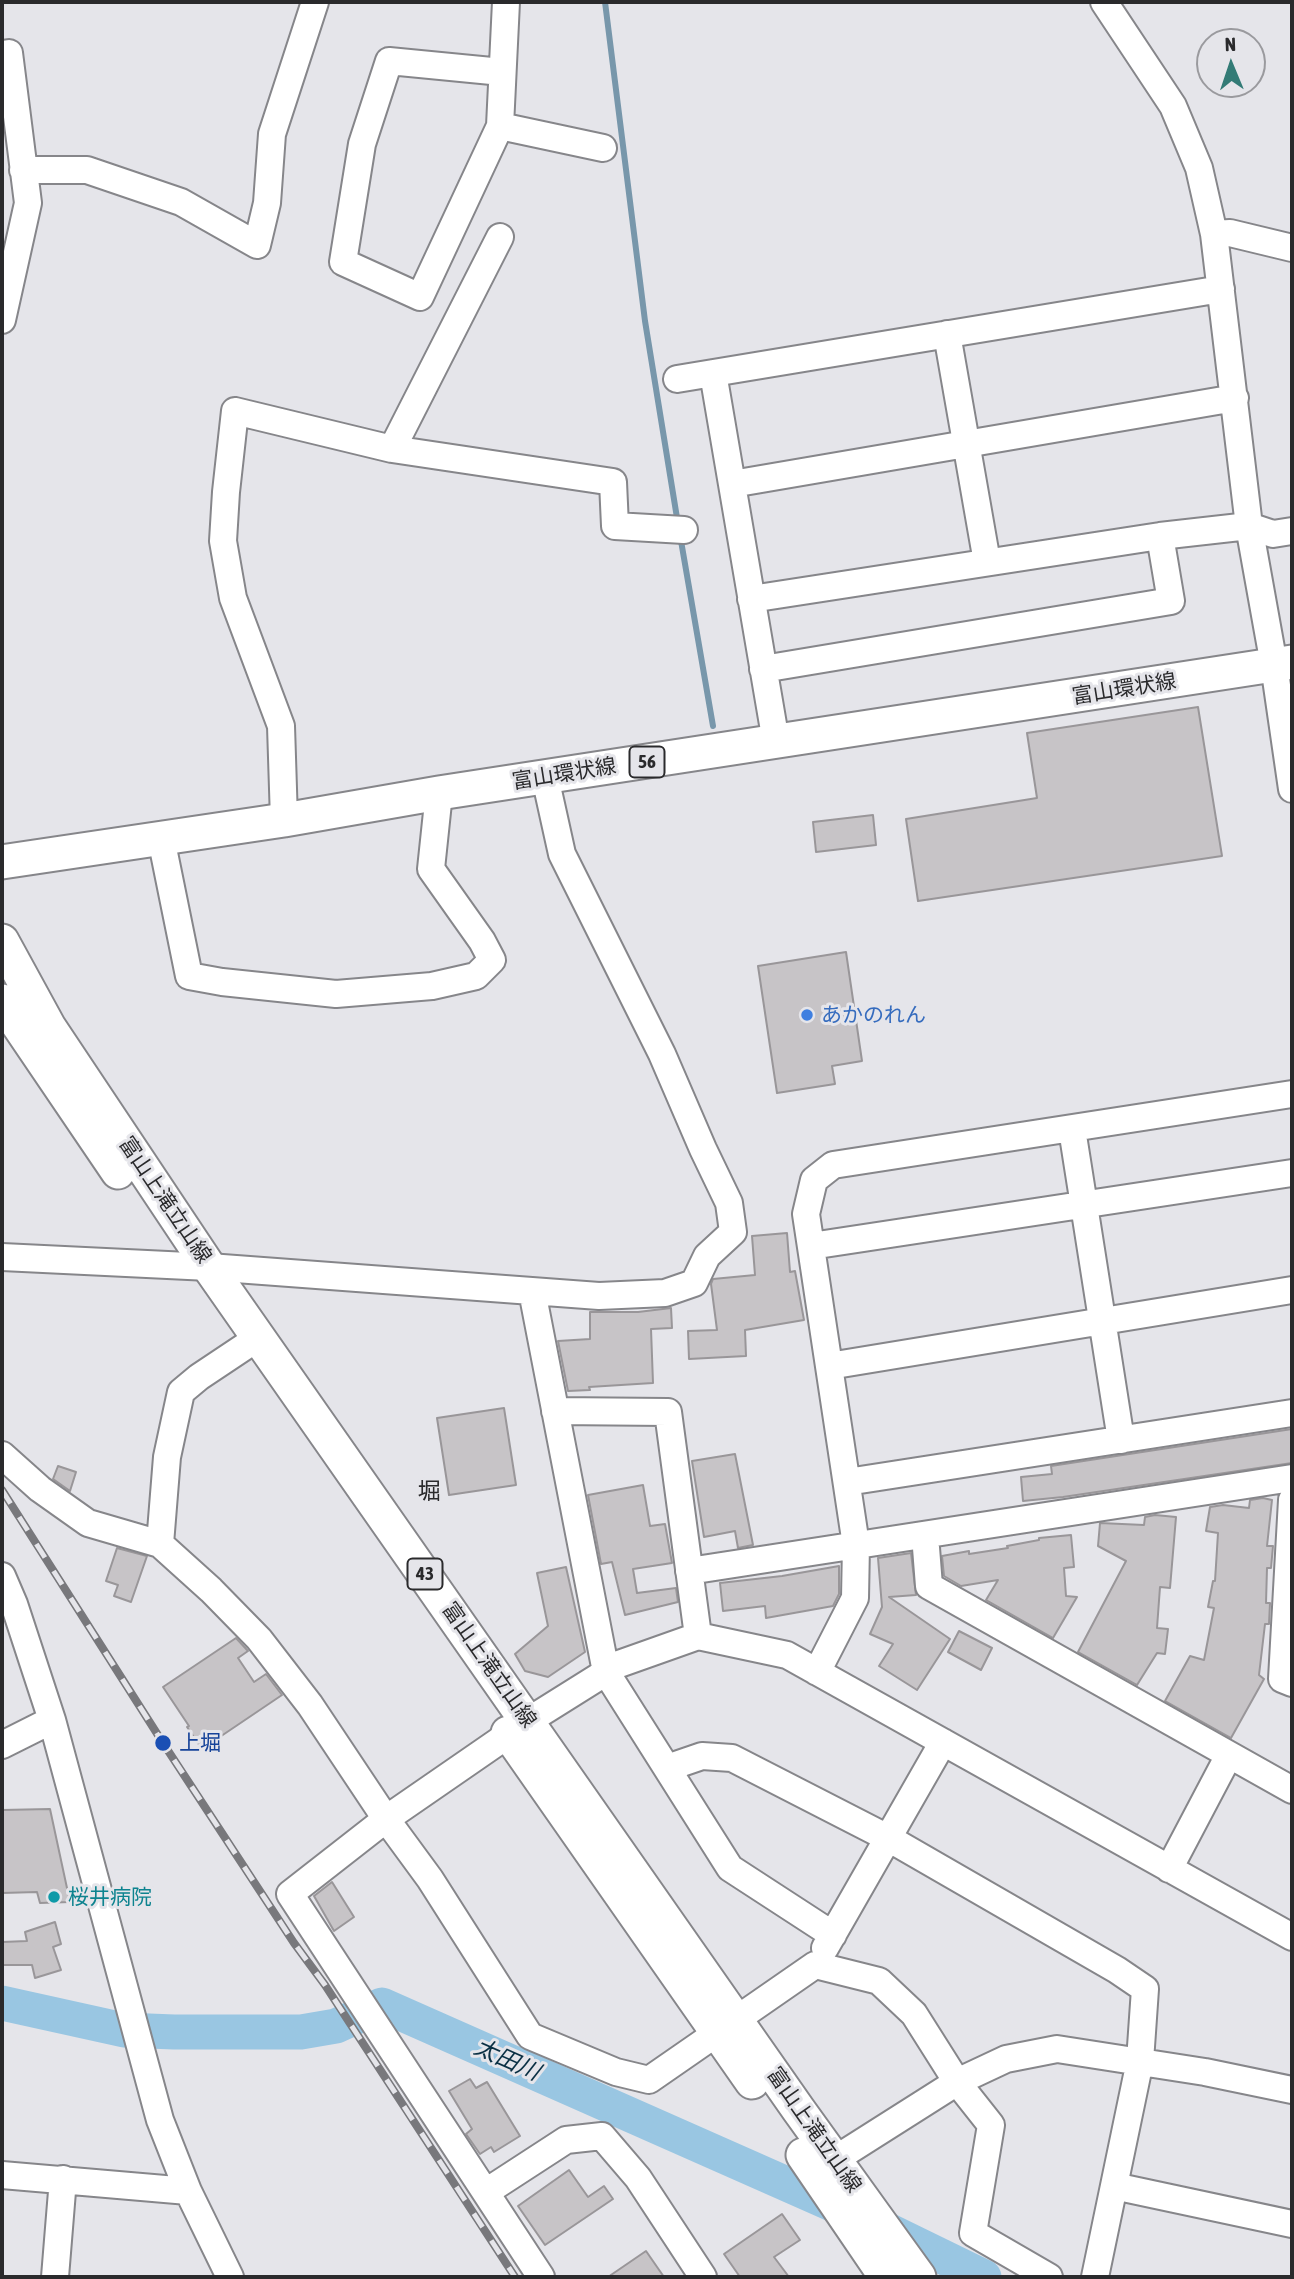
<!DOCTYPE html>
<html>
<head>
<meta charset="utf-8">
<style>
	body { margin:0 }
	#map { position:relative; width:1294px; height:2279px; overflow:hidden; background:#e5e5ea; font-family:"Asap Condensed",sans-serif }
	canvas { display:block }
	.frame { position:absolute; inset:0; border:4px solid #2a2a2c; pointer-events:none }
	.north { position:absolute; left:1196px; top:28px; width:70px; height:70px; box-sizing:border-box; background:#e5e5ea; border:2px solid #9a9a9e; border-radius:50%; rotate:358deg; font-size:19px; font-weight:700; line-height:28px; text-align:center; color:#2a2a2c }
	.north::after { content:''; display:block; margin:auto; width:24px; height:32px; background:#337b76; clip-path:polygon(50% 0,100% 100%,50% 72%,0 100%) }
</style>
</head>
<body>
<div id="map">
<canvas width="1294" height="2279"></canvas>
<div class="frame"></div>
<div class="north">N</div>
</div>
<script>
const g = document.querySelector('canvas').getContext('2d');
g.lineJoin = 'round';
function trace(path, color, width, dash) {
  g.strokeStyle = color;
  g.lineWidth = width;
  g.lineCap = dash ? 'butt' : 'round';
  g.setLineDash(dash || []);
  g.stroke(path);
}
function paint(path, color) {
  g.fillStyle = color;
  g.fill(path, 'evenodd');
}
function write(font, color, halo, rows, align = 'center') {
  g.font = font + ' "Asap Condensed","Noto Sans JP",sans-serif';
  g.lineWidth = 6;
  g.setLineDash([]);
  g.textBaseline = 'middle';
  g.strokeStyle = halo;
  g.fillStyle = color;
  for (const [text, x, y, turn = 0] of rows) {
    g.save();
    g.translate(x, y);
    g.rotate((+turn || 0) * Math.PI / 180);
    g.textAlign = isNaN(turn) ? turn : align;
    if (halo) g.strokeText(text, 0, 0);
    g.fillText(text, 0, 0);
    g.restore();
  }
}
trace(new Path2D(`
	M605,2L645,321L678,524
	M680,535L713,726`), '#7897ab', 6);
trace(new Path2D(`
	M2,2003L124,2030L174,2032H301L336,2026L382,2005L859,2216L984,2277`), '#99c6e2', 35);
const building = new Path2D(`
	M1198,707L1222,856L918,901L906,819L1037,798L1027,733Z
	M873,815L876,845L816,852L813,822Z
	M846,952L862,1061L832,1066L835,1084L777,1093L758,966Z
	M787,1233L790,1272L795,1271L804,1320L745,1330L746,1356L689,1359L688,1331L717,1330L711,1284L713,1279L755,1275L752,1236Z
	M671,1308L672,1328L651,1329L653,1383L589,1387L590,1390L568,1391L558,1341L590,1339V1312H638Z
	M504,1408L516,1485L449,1495L437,1418Z
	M1292,1429V1463L1063,1497L1023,1501L1021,1477L1052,1474L1051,1466Z
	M735,1454L753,1545L738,1548L735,1531L704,1537L692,1461Z
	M58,1466L76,1472L70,1491L53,1479Z
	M643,1485L650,1526L665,1524L672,1563L633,1569L637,1593L676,1588L678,1602L625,1615L612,1562L601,1564L588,1495Z
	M1263,1498L1272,1500L1267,1546H1273L1271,1568H1267L1266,1603H1270L1269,1624H1265L1259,1675L1264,1679L1231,1738L1165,1701L1190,1656L1204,1660L1214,1608L1208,1607L1213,1581H1215L1218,1533L1206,1531L1210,1507L1223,1505L1249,1508L1250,1500Z
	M1155,1515L1176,1517L1170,1588L1160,1587L1157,1628L1168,1629L1165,1654L1157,1653L1137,1685L1078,1652L1126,1561L1098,1546L1100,1523L1144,1525L1145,1517Z
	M1071,1535L1074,1567L1064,1568L1066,1596L1077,1597L1053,1638L986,1600L998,1580L961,1586L944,1576L942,1556L969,1551V1554L1008,1548L1007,1546L1039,1540V1538Z
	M117,1548L147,1556L131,1602L114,1596L118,1585L106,1581Z
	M911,1553L916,1595L889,1597L950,1639L917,1690L879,1666L893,1644L870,1634L882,1607L878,1558Z
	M839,1566V1594L833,1606L766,1618L765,1606L723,1611L720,1583L782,1576Z
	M566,1567L585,1652L548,1677L525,1671L515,1654L548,1626L537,1573Z
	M959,1631L992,1648L981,1670L948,1652Z
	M236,1638L248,1651L238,1658L254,1682L266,1674L282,1695L202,1749L187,1727L189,1726L163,1687Z
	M50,1809L70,1902L40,1903L37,1892L2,1893V1810Z
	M332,1882L354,1917L334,1931L314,1896Z
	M55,1922L61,1944L53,1947L61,1970L35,1978L32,1965H2V1942L27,1941L25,1932Z
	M470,2079L476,2088L487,2082L520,2136L494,2152L491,2147L480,2154L466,2134L472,2129L449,2091Z
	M569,2170L588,2197L604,2186L613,2199L545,2245L518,2206Z
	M782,2214L800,2240L774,2257L789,2277H740L724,2254Z
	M646,2251L664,2277H608Z`);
paint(building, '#c7c4c7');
trace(building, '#999699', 2);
const minor = new Path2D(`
	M1104,2L1173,106L1199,168L1214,234L1249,526L1274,665L1292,789
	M2,54L9,53L28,203L2,320
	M502,72L389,61L362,144L343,262L420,297L500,126L506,2
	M500,126L603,148
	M23,170H87L181,202L257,245L267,203L272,134L315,2
	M1214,234L1230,233L1292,248
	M947,334L987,562
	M713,373L776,742
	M677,379L1221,289
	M392,449L500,237
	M732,484L1235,398
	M751,599L1160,536L1249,526L1273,534L1292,531
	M763,669L1171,601L1160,536
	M284,820L281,726L233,598L223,541L226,492L235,411L392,449L613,482L615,526L684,530
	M161,838L189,976L222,982L336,994L432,986L476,976L492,960L482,941L431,869L439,793
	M1072,1129L1121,1440
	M811,1246L1292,1173
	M2,1257L209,1267L599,1296L665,1293L694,1283L707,1256L733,1232L729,1203L703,1149L662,1054L562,854L545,777
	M532,1291L606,1672L730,1868L833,1935
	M829,1366L1292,1290
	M555,1411L668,1412L698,1636
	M2,1455L40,1489L88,1523L160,1544L211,1590L259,1639L310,1705L386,1819L430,1879L530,2036L616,2072L649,2080L815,1965L879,1981L914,2014L957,2082L991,2125L973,2233L1049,2277
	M847,1482L1292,1413
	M1292,1500L1282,1679L1292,1683
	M925,1535L929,1586L1292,1790
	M160,1544L167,1457L181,1392L199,1377L259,1337
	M689,1571L1292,1478
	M2,1576L14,1604L52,1720L160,2120L188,2191L230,2277
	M817,1672L855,1598L856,1545L806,1214L814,1180L833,1165L1292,1094
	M2,1745L52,1720
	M667,1768L702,1756L732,1758L888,1838L1117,1970L1145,1989L1140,2061L1095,2277
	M1169,1869L1229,1755
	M825,1948L943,1742
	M834,2160L957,2082L1006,2059L1057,2049L1205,2072L1292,2090
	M2,2175L188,2191
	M1114,2186L1292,2224
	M486,2192L566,2140L602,2136L638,2178L703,2277
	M55,2277L63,2179
	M541,2277L290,1894L386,1819L528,1721L619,1664L698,1636L787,1655L1292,1937`);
const major = new Path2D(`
	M2,862L284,820L439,793L1292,662
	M2,941L49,1027L209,1267L798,2109L919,2277
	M2,1001L118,1172
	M508,1733L752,2082
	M803,2155L886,2277`);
trace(minor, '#86868a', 30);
trace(major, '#86868a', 37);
trace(minor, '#fff', 26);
trace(major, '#fff', 33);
const rail = new Path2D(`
	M2,1490L163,1743L294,1943L325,1985L515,2277`);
trace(rail, '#78787c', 8);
trace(rail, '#e5e5ea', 5, [16]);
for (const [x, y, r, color] of [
	[807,1015,7,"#3f7fe0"],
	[163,1743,9,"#1a4fb4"],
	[54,1897,7,"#0f9aa8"]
]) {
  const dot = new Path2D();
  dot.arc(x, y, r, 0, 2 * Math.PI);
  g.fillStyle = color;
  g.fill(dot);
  trace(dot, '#e5e5ea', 2.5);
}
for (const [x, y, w] of [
	[647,762,35],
	[425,1574,35]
]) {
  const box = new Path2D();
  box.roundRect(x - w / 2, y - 15.5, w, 31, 5);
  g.fillStyle = '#e5e5ea';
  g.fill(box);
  trace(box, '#2a2a2c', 2);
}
write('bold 19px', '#2a2a2c', null, [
	["56",647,762],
	["43",425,1574]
]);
write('21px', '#2a2a2c', '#e5e5ea', [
	["富山環状線",1124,689,-9],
	["富山環状線",564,774,-9],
	["富山上滝立山線",165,1200,56],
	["富山上滝立山線",489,1665,55],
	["富山上滝立山線",814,2130,55]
]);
write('21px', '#366cbe', '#e5e5ea', [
	["あかのれん",821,1015]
], 'left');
write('21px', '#164399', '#e5e5ea', [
	["上堀",179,1743]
], 'left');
write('21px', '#0d838f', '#e5e5ea', [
	["桜井病院",68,1897]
], 'left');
write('23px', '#2a2a2c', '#e5e5ea', [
	["堀",429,1492]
]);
write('italic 23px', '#0a3044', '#e5e5ea', [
	["太田川",507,2060,24]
]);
</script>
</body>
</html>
